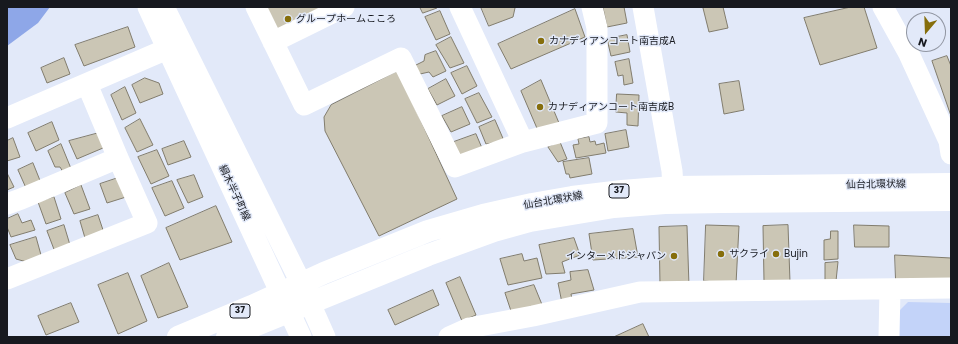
<!DOCTYPE html>
<html>
<head>
<meta charset="utf-8">
<style>
	body { margin:0 }
	#map { position:relative; width:958px; height:344px; overflow:hidden; background:#e2e9f9; font-family:Poppins,sans-serif }
	canvas { display:block }
	.frame { position:absolute; inset:0; border:8px solid #17191f; pointer-events:none }
	.north { position:absolute; left:906px; top:12px; width:40px; height:40px; box-sizing:border-box; background:#e2e9f9; border:1px solid #9196a2; border-radius:50%; rotate:199deg; font-size:11px; font-weight:700; line-height:16px; text-align:center; color:#17191f }
	.north::after { content:''; display:block; margin:auto; width:14px; height:18px; background:#866e0c; clip-path:polygon(50% 0,100% 100%,50% 72%,0 100%) }
</style>
</head>
<body>
<div id="map">
<canvas width="958" height="344"></canvas>
<div class="frame"></div>
<div class="north">N</div>
</div>
<script>
const g = document.querySelector('canvas').getContext('2d');
g.lineJoin = 'round';
function paint(path, color) {
  g.fillStyle = color;
  g.fill(path, 'evenodd');
}
function trace(path, color, width, dash) {
  g.strokeStyle = color;
  g.lineWidth = width;
  g.lineCap = dash ? 'butt' : 'round';
  g.setLineDash(dash || []);
  g.stroke(path);
}
function write(font, color, halo, rows, align = 'center') {
  g.font = font + ' Poppins,"Noto Sans JP",sans-serif';
  g.lineWidth = 3;
  g.setLineDash([]);
  g.textBaseline = 'middle';
  g.strokeStyle = halo;
  g.fillStyle = color;
  for (const [text, x, y, turn = 0] of rows) {
    g.save();
    g.translate(x, y);
    g.rotate((+turn || 0) * Math.PI / 180);
    g.textAlign = isNaN(turn) ? turn : align;
    if (halo) g.strokeText(text, 0, 0);
    g.fillText(text, 0, 0);
    g.restore();
  }
}
paint(new Path2D(`
	M908,302L951,303V337H894L897,313Z`), '#c3d3f9');
paint(new Path2D(`
	M7,7H50L38,23L7,46Z`), '#8ea7e8');
const building = new Path2D(`
	M267,7H327L279,32Z
	M420,7H436L437,8L423,13Z
	M481,7H515V8L513,17L489,26Z
	M609,7H624L627,23L607,27L603,8Z
	M708,7H723L728,28L709,32L703,8Z
	M851,7H864L877,48L820,65L804,18Z
	M575,9L585,37L511,69L498,44Z
	M440,11L450,34L436,40L425,17Z
	M128,27L135,47L84,66L75,45Z
	M627,35L630,52L611,56L607,39Z
	M451,37L464,63L450,68L436,45Z
	M436,51L446,71L433,77L429,72L420,74L414,66L424,61L425,55Z
	M947,56L951,66V116L932,61Z
	M64,58L70,74L47,83L41,68Z
	M629,59L633,83L624,85L623,75L618,76L615,62Z
	M467,66L477,86L462,94L451,73Z
	M398,71L457,199L379,236L325,131L324,117L331,105Z
	M145,78L159,83L163,94L140,103L132,85Z
	M446,79L455,96L437,105L428,89Z
	M541,80L559,123L539,133L521,91Z
	M739,81L744,110L724,114L719,84Z
	M125,87L136,113L122,120L111,95Z
	M479,93L492,117L477,123L465,99Z
	M617,94L639,95L638,126L627,125V113L616,112Z
	M462,107L470,124L451,132L442,116Z
	M140,119L153,145L137,152L125,128Z
	M495,120L505,143H493L486,144L479,127Z
	M52,122L59,140L36,151L28,133Z
	M626,130L629,147L608,151L605,134Z
	M99,133L103,148L77,159L69,141Z
	M476,134L482,148L460,158L451,143Z
	M589,137L590,142L595,141L596,145L604,143L606,153L576,158L573,145L579,144L578,139Z
	M13,138L20,157L7,161V141Z
	M184,141L191,157L168,165L162,149Z
	M560,142L567,159L558,162L548,147Z
	M61,144L72,171L63,172L60,167H55L48,151Z
	M157,150L169,176L151,184L138,157Z
	M589,158L592,174L570,178L569,174H566L563,162Z
	M33,163L41,183L26,188L18,170Z
	M7,173L14,187L7,190Z
	M194,175L203,197L188,203L177,180Z
	M118,178L126,197L107,203L100,184Z
	M172,181L184,208L165,216L152,188Z
	M81,185L90,209L74,214L65,193Z
	M54,197L61,219L46,224L38,202Z
	M216,206L232,242L180,260L166,228Z
	M18,214L22,223L31,220L35,230L11,237L7,227V219Z
	M98,215L104,233L85,238L80,221Z
	M64,225L70,245L55,252L47,231Z
	M706,225L739,226L736,284L704,281Z
	M788,225L790,282L764,281L763,226Z
	M854,225L889,226V247H855Z
	M687,226L689,286L660,285L659,227Z
	M633,229L638,257L593,260L589,234Z
	M831,231H838V259L824,260V240L830,239Z
	M36,237L41,255L27,262L16,259L10,245Z
	M574,238L580,255L562,262L565,273L546,274L539,245Z
	M522,254L524,261L537,258L542,278L508,285L500,259Z
	M895,255L951,258V283L896,281Z
	M838,262L836,281H825V263Z
	M169,263L188,307L158,318L141,276Z
	M588,270L594,290L571,294L572,299L562,303L558,283L571,280L570,272Z
	M128,273L147,321L118,334L98,285Z
	M460,277L476,315L462,321L446,283Z
	M534,285L543,307L512,314L505,293Z
	M433,290L439,305L395,325L388,310Z
	M71,303L79,322L46,335L38,316Z
	M643,324L649,337H614Z`);
paint(building, '#cbc6b5');
trace(building, '#817c6d', 1);
trace(new Path2D(`
	M148,7L301,337
	M164,7L301,283L325,337
	M256,7L304,105L401,58L455,167L523,142L597,123V28L592,7
	M460,7L523,142
	M643,7L672,171L673,187
	M883,7L909,54L949,141L951,154
	M273,42L344,7
	M7,118L181,43
	M7,204L21,199L118,158
	M7,279L147,223L118,158L87,84
	M449,337L469,328L533,316L640,292L951,288
	M889,337L890,289`), '#fff', 21);
trace(new Path2D(`
	M178,337L252,306L324,273L371,254L428,231L483,215L532,204L572,197L622,191L673,187L951,184
	M227,337L428,255L494,231L530,221L614,207L665,203L722,202L951,200`), '#fff', 22);
for (const [x, y, r, color] of [
	[288,19,4,"#866e0c"],
	[541,41,4,"#866e0c"],
	[540,107,4,"#866e0c"],
	[721,254,4,"#866e0c"],
	[776,254,4,"#866e0c"],
	[674,256,4,"#866e0c"]
]) {
  const dot = new Path2D();
  dot.arc(x, y, r, 0, 2 * Math.PI);
  g.fillStyle = color;
  g.fill(dot);
  trace(dot, '#e2e9f9', 1.5);
}
for (const [x, y, w] of [
	[619,191,20],
	[240,311,20]
]) {
  const box = new Path2D();
  box.roundRect(x - w / 2, y - 7, w, 14, 3);
  g.fillStyle = '#e2e9f9';
  g.fill(box);
  trace(box, '#17191f', 1);
}
write('bold 9px', '#17191f', null, [
	["37",619,191],
	["37",240,311]
]);
write('10px', '#17191f', '#e2e9f9', [
	["グループホームこころ",296,19],
	["カナディアンコート南吉成A",549,41],
	["カナディアンコート南吉成B",548,107],
	["サクライ",729,254],
	["Bujin",784,254],
	["インターメドジャパン",666,256,"right"]
], 'left');
write('10px', '#17191f', '#e2e9f9', [
	["仙台北環状線",876,185,-1],
	["綱木半子町線",234,193,65],
	["仙台北環状線",553,201,-10]
]);
</script>
</body>
</html>
